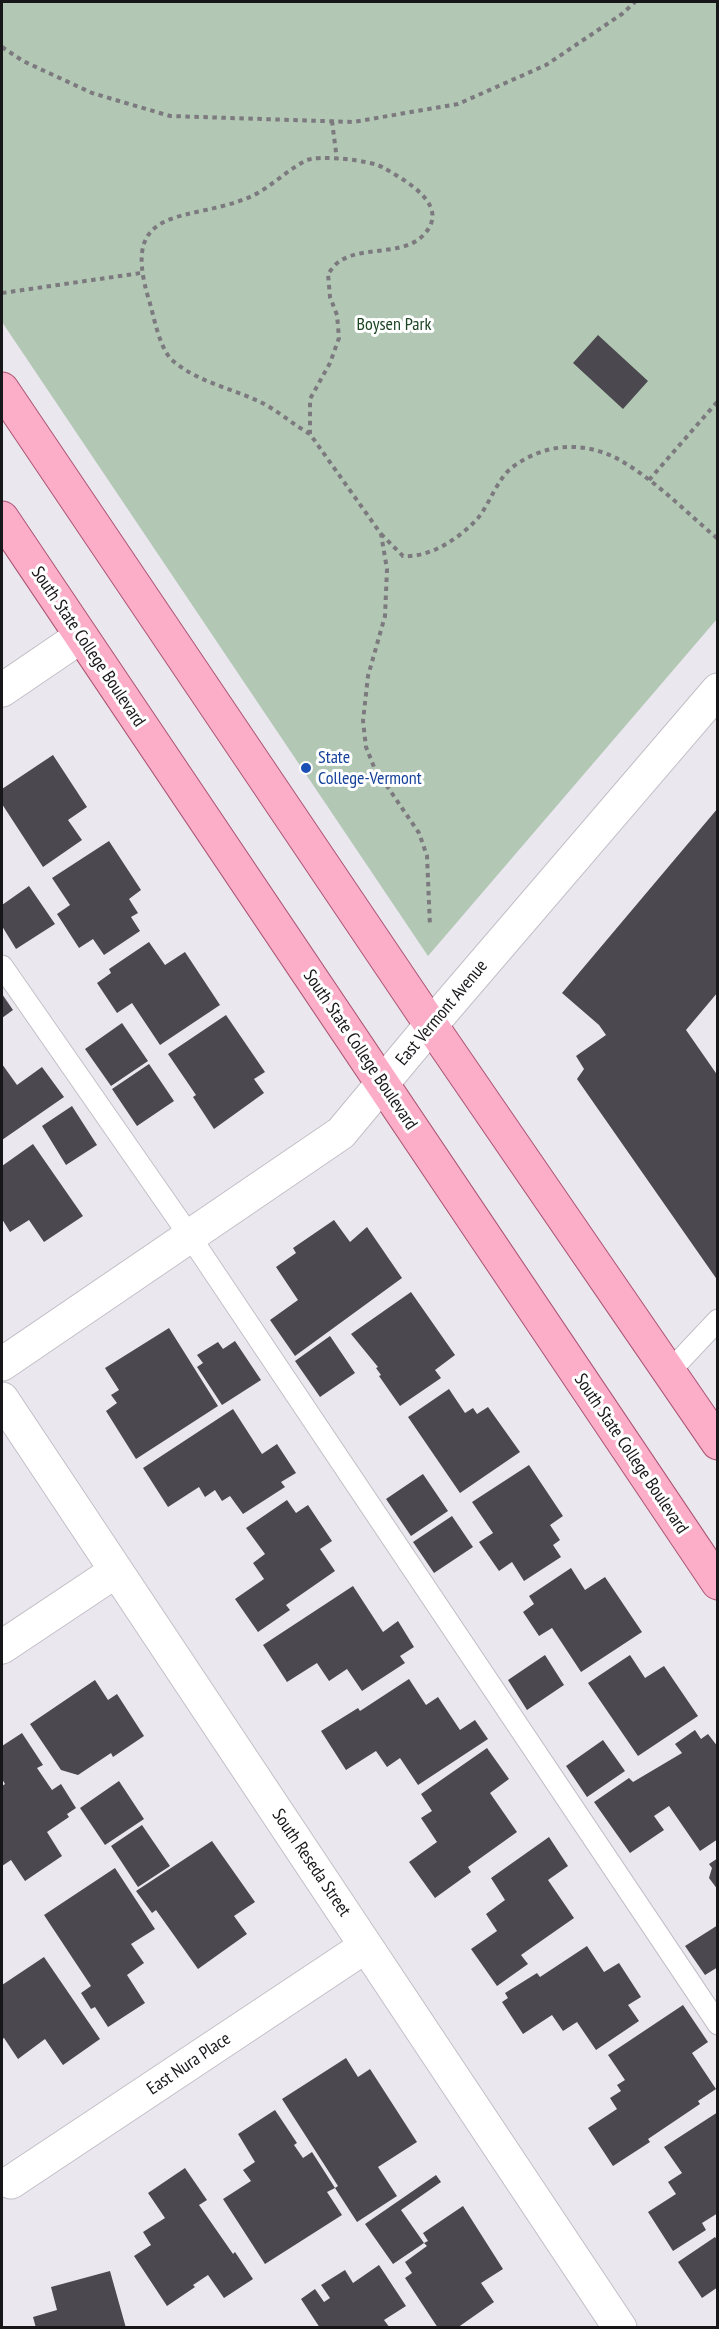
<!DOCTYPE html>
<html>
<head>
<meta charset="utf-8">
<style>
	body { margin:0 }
	#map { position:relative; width:719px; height:2329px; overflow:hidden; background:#eae7ef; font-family:"PT Sans Narrow",sans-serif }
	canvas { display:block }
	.frame { position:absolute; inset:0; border:3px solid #171619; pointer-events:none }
</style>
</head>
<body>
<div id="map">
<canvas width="719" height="2329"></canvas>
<div class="frame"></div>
</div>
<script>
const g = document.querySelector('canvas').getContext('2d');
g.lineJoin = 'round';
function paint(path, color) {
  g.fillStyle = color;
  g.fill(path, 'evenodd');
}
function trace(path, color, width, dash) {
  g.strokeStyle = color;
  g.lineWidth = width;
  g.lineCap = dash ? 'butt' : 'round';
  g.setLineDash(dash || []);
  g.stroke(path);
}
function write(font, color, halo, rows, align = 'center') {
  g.font = font + ' "PT Sans Narrow",sans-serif';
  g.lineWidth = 6;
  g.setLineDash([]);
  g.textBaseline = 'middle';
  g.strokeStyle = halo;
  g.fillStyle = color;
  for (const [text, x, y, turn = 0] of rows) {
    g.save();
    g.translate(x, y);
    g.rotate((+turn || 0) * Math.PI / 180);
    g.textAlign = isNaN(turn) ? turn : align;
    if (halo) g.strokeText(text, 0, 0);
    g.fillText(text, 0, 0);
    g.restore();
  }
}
paint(new Path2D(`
	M2,2H717V619L428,956L2,322Z`), '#b2c7b4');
paint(new Path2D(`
	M598,335L648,381L623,409L573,363Z
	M53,755L87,807L68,820L82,840L43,867L2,804V789Z
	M718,808V992L686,1030L718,1076V1281L577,1079L584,1069L576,1056L606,1035L599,1025L562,993Z
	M109,841L141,890L129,899L138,913L131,917L140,931L104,955L93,939L79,948L57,914L70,905L52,878Z
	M29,886L55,924L16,949L2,926V905Z
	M149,942L165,965L185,952L220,1005L160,1045L132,1003L117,1013L97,983L111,973L109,969Z
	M2,994L13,1010L2,1018Z
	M226,1015L265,1072L254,1079L264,1093L214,1129L193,1097L196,1095L168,1054Z
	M122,1023L148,1061L111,1086L85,1049Z
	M2,1064L17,1085L42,1067L64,1097L2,1140Z
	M149,1064L174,1101L137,1126L112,1089Z
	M72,1106L97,1145L66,1165L42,1126Z
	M33,1144L83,1216L44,1242L29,1220L10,1232L2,1219V1166Z
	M334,1220L350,1242L367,1227L402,1278L295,1356L270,1320L298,1300L276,1267L296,1253L293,1248Z
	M411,1292L455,1355L435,1370L441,1378L400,1406L379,1376L381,1375L376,1368L378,1367L351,1334Z
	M169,1328L218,1406L136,1459L106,1411L117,1403L111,1395L119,1390L105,1368Z
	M330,1336L355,1373L320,1397L295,1361Z
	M235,1341L261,1380L222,1405L197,1367L203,1363L197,1355L218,1342L223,1349Z
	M449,1389L465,1413L473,1408L477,1414L488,1407L520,1452L460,1493L408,1417Z
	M233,1409L262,1454L277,1444L296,1473L281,1482L285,1487L243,1514L230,1496L222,1501L215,1490L205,1497L199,1487L168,1507L143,1468Z
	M529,1465L563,1516L550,1525L560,1540L553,1545L561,1557L524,1581L512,1562L499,1571L479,1542L493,1533L472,1502Z
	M423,1474L448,1511L411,1536L386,1499Z
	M287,1500L296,1513L308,1505L332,1541L320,1549L335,1571L286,1605L290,1610L258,1632L235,1599L264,1579L253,1563L265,1554L246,1528Z
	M452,1516L473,1547L434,1573L413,1542Z
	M571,1568L585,1590L605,1577L642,1632L581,1672L552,1628L539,1636L523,1612L534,1604L529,1596Z
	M353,1586L383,1632L398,1621L414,1647L400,1656L405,1663L362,1691L347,1669L329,1681L317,1663L287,1682L263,1645Z
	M545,1655L564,1685L527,1710L508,1680Z
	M630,1655L645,1678L664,1666L698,1716L638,1756L588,1683Z
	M409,1679L426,1705L438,1697L460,1730L475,1720L488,1739L418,1785L400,1758L387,1767L376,1751L346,1770L321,1731L358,1708L360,1711Z
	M95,1680L108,1700L117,1694L144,1736L113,1757L111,1753L78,1775L61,1770L30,1724Z
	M695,1730L701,1739L708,1734L718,1747V1839L700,1851L669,1806L654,1816L664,1830L630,1853L594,1802L629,1778L633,1782L682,1753L675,1744Z
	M22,1733L43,1765L37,1768L52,1790L61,1784L76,1808L67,1814L69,1817L47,1832L62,1856L25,1881L11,1860L2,1866V1786L5,1784L2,1779V1746Z
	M603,1740L625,1771L587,1797L566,1766Z
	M487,1748L509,1779L490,1793L517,1832L468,1867L471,1872L435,1898L409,1862L437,1842L421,1818L432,1811L421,1794Z
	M119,1781L144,1819L105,1845L80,1808Z
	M142,1825L170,1866L138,1887L111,1846Z
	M549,1837L568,1866L548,1880L574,1918L521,1955L528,1964L497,1986L471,1949L497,1931L486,1914L505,1900L491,1878Z
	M212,1841L255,1902L234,1916L247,1934L198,1969L156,1910L152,1913L136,1891Z
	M718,1858V1890L709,1878L712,1868L709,1864Z
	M115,1868L155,1929L131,1944L144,1963L127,1975L145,2003L108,2027L95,2007L91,2009L81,1993L91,1986L44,1915Z
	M718,1925V1967L705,1975L685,1946Z
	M587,1946L604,1972L619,1963L641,1997L628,2005L639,2021L596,2050L577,2022L563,2031L552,2015L523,2034L502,2002L508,1998L505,1993L537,1973L540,1977Z
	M44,1957L100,2039L63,2065L45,2039L18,2059L4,2038L2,2039V1985Z
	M683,2005L708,2042L692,2053L716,2089L698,2101L700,2104L648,2139L650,2142L613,2166L588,2128L617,2109L610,2098L621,2091L617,2085L625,2080L608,2055Z
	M346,2058L358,2077L370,2069L417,2142L378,2167L397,2196L357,2222L335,2188L338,2186L282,2099Z
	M275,2110L297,2143L294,2145L303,2158L312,2152L335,2188L327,2192L342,2215L265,2264L223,2199L251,2181L243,2170L255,2162L238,2134Z
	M718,2112V2213L702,2223L706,2230L673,2251L648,2212L676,2194L668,2182L682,2173L664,2147Z
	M185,2168L207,2200L199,2205L233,2254L235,2252L253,2279L224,2298L208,2275L193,2285L195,2287L167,2306L134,2256L151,2245L143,2232L165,2218L148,2193Z
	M436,2175L441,2182L401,2210L424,2243L393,2264L365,2224Z
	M463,2206L503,2269L481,2283L494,2302L457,2328H438L405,2278L412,2273L405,2262L427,2246L424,2243L428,2241L423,2233Z
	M715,2237L718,2241V2287L702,2298L678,2262Z
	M379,2265L406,2306L384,2320L390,2328H320L301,2299L315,2289L324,2302L330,2298L321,2285L345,2270L353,2283Z
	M110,2271L126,2328H36L33,2317L57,2310L51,2287Z`), '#4b494f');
const lane = new Path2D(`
	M2,966L189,1235L718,2024
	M669,1372L718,1320`);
const street = new Path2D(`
	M2,690L80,637
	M2,1399L620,2328
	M2,1647L116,1571
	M11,2182L366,1946`);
const secondary = new Path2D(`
	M2,1364L341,1133L431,1025L718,690`);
const primary = new Path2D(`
	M2,389L431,1025L718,1443
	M2,518L718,1583`);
trace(lane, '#c2bfc7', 23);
trace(street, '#c2bfc7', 35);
trace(secondary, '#c2bfc7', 35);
trace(primary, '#ab5573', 35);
trace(new Path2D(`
	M2,47L23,61L92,93L170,116L353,122L458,104L546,65L622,14L635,2
	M332,121L337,160
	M2,293L141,273
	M310,434C292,424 275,408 256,400C227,387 195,381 171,359C159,346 154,317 149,300C118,200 191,224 252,196C271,187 286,171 305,161C317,154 371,160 384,168C401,178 443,200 430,226C413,259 366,244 340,261C335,264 331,270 328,274L330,297L337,315L339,338L330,363L310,399V434L381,534L387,569L385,616L368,676L363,721L366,747L374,767L419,833L427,856L430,926
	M649,480L718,401
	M381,534L403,556C430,558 460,538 478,518C491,502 497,478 514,466C546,443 584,441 618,459C654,479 686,512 718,539`), '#7c7a7f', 4, [4.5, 4.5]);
trace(lane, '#fff', 21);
trace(street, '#fff', 33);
trace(secondary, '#fff', 33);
trace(primary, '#fcadc8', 33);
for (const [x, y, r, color] of [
	[306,768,6,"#1a4fb4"]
]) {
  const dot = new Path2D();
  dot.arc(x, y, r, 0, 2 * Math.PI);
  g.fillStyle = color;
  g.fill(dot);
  trace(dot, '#fff', 2);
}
write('18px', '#1d4524', '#fff', [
	["Boysen Park",394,325]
]);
write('18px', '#171619', '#fff', [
	["South State College Boulevard",88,647,56],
	["East Vermont Avenue",442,1013,-50],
	["South State College Boulevard",360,1050,56],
	["South State College Boulevard",631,1454,56],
	["South Reseda Street",311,1863,56],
	["East Nura Place",189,2064,-34]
]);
write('18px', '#164399', '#fff', [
	["State",318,758],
	["College-Vermont",318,779]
], 'left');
</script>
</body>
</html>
